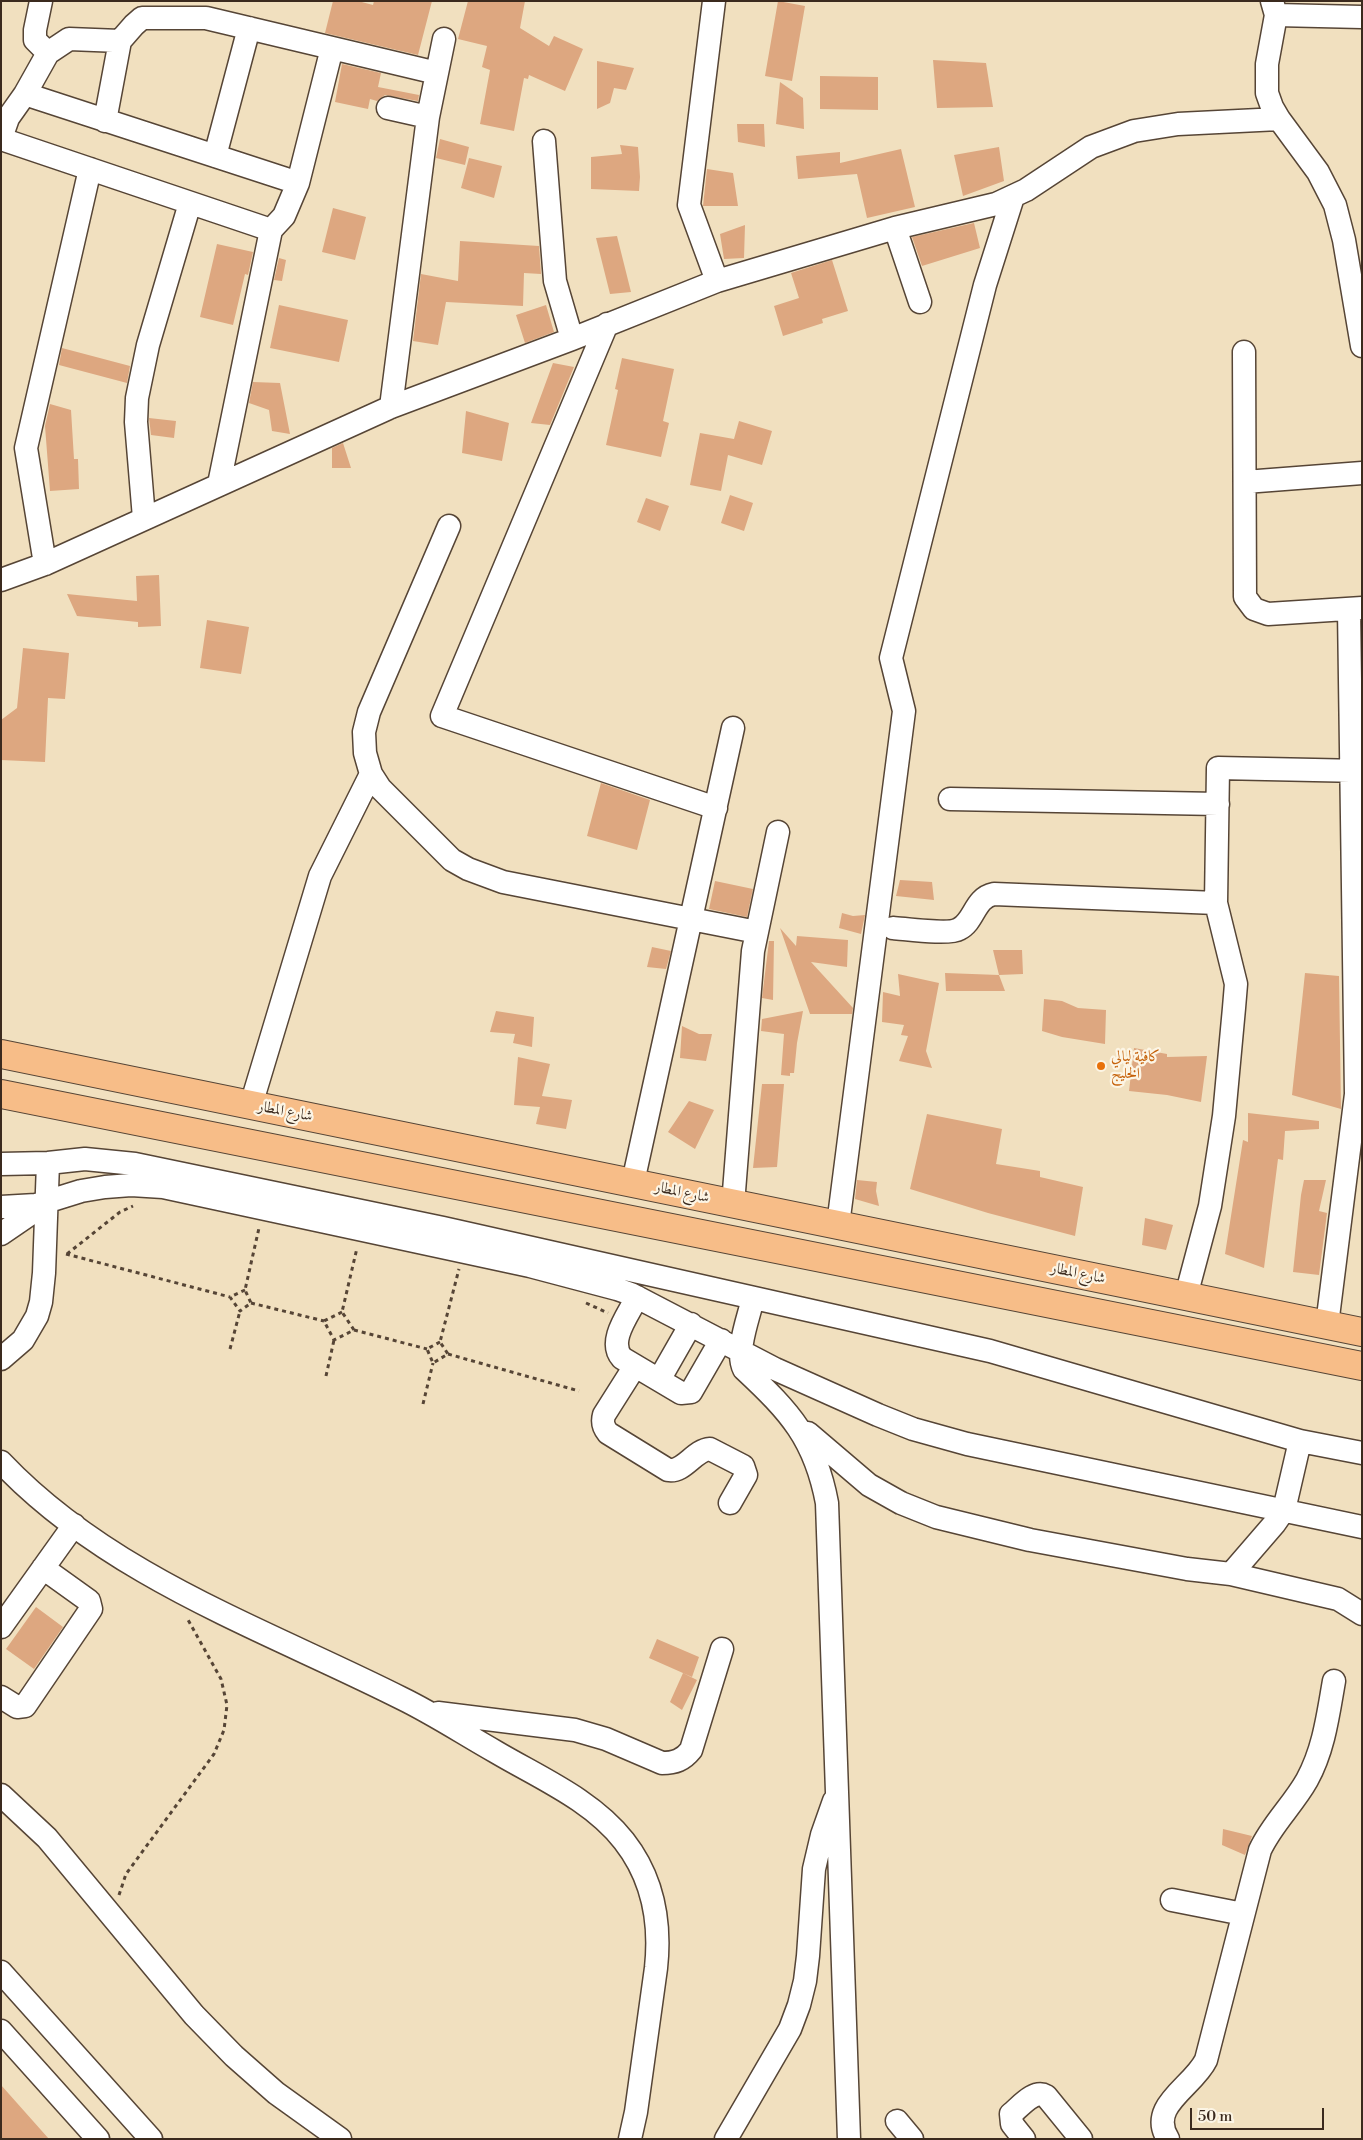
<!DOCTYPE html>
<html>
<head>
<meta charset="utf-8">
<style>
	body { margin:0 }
	#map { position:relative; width:1363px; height:2140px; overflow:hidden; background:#f1e0bf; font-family:"Libre Bodoni",serif }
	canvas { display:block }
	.frame { position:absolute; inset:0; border:2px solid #3b2a1e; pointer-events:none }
	.scale { position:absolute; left:1190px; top:2108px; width:134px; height:22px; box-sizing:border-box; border:2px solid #3b2a1e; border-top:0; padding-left:6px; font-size:15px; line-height:18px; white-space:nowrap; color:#3b2a1e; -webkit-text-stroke:4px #fcf5e5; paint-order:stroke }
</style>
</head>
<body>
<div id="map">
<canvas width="1363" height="2140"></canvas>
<div class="frame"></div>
<div class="scale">50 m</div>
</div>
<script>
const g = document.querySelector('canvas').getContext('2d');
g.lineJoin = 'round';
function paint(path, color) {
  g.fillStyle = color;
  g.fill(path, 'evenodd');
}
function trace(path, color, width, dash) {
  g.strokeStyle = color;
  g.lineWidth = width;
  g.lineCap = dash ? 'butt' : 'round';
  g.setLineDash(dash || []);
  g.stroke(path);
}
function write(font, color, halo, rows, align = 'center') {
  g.font = font + ' "Libre Bodoni",Amiri,serif';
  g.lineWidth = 4.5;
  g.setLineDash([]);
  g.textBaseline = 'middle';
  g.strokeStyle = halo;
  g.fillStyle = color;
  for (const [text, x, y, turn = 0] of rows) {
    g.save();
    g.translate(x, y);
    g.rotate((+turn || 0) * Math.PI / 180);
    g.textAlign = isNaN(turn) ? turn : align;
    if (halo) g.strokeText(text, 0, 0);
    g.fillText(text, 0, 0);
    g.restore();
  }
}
paint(new Path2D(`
	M333,1H358L373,5L374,1H432L418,55L325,33Z
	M468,1H525L520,28L549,46L554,36L583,49L565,91L529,75L528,79L524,78L514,131L480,124L490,70L482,67L487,46L458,39Z
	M778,1L805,6L792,81L765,76Z
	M933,60L986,63L993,107L937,108Z
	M597,61L634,68L626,90L614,88L610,103L597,109Z
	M342,64L381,73L378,87L419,95L418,101L385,95L377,101L370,99L368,109L335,102Z
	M820,76L878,77V110L820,109Z
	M780,82L803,98L804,129L776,124Z
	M737,124H764L765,147L738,142Z
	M440,139L469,147L465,165L436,158Z
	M620,145L638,147L640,177L639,191L591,189V157L622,154Z
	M999,147L1004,181L963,196L954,155Z
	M901,149L915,207L867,218L857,174L798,179L796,156L840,152V163Z
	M469,158L502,166L494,198L461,188Z
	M707,169L733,173L738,206H703Z
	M333,208L366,217L355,260L322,252Z
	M974,223L980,248L922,266L912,237Z
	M745,225L744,258L724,259L720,234Z
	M617,236L631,292L610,294L596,238Z
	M460,241L539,246L541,274L524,273L523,306L446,302L438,345L413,341L421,274L458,281Z
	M217,244L253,252L248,275L245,274L233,325L200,317Z
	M279,258L286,260L282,281L274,280Z
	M832,260L848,311L822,319L823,323L783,336L774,306L799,298L791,273Z
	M279,305L348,320L339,362L270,348Z
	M546,305L554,332L525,343L516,315Z
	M62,348L130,366L127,383L59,365Z
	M622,358L674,369L663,421L669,423L661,457L606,445L618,390L615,389Z
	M553,363L574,367L550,425L531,423Z
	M253,382L280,383L290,434L272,431L269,410L249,403Z
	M50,404L71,410L74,459H78L79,489L50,491L45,426Z
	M466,411L509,423L502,461L462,453Z
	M149,418L176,421L174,438L151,435Z
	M739,421L772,431L762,465L728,455L721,491L690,485L700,433L734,439Z
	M343,443L351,468H332V448Z
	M730,495L753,503L744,531L721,523Z
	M646,498L669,506L660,531L637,522Z
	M159,575L161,626L138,627V622L77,616L67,594L137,601L136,576Z
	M207,620L249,627L241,674L200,668Z
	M23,648L69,653L65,699L48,698L45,762L1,760V720L17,708Z
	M601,783L650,800L637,850L587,836Z
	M900,880L932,882L934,900L896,896Z
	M715,881L753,889L747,917L709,909Z
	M842,913L853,916L865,915L861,934L839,928Z
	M780,928L796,946L797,936L848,940L847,967L811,962L853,1008L852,1014H810Z
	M769,941H774L773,1000L762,998Z
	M652,947L671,951L666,969L647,967Z
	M993,950H1022L1023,974L999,975Z
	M945,973L999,975L1005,991H946Z
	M1305,973L1339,976L1341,1109L1292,1095Z
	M898,974L939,983L926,1051L932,1068L899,1061L908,1036L901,1035L904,1025L882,1022L883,992L900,996Z
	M1044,999L1062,1001L1078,1008L1106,1010L1105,1044L1062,1037L1042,1031Z
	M496,1011L534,1017L532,1047L513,1043L515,1034L490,1032Z
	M803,1011L797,1043L794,1073H790V1076L781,1075L784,1034L761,1031L762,1019Z
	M682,1026L699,1034H712L706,1061L680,1058Z
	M1134,1048L1167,1054V1057L1207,1056L1201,1102L1167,1095L1129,1091Z
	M518,1057L550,1064L542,1096L572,1100L566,1129L536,1124L540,1107L514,1105Z
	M762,1084H784L777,1167L753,1168Z
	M689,1101L714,1110L695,1149L668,1132Z
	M1248,1113L1319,1121V1129L1285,1131L1283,1160L1278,1159L1264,1268L1225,1254L1243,1140L1248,1142Z
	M927,1114L1002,1129L996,1164L1040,1171V1177L1083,1187L1075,1236L988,1213L910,1189Z
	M857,1180L877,1182L876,1191L879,1206L855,1199Z
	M1304,1180H1326L1319,1211L1327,1213L1319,1275L1293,1272L1301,1195Z
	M1145,1218L1173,1225L1166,1250L1142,1245Z
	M36,1607L63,1627L34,1669L6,1649Z
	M657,1639L699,1657L692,1677L649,1658Z
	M683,1673L697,1680L682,1710L670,1702Z
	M1223,1829L1252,1836L1245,1855L1222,1845Z
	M1,2085L49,2139H1Z`), '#dda780');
const minor = new Path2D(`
	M41,1L35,30V40L48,53
	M714,1L689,205L717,281
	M1272,1L1276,15L1267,64V93L1272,107L1279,119L1318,172L1335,205L1344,240L1362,346
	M1276,15L1362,17
	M25,94L298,183
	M388,108L428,117
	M105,121L120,41
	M1,138L8,118L25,94L48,53L69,39L120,41L134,25L142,18H206L437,73
	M1,139L271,230
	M544,141L555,281L572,339
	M215,156L249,28
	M895,228L920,302
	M607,324L442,716L716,808
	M1244,352L1245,597L1254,609L1268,614L1362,608
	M391,407L428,117L444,39
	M1245,482L1362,473
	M219,484L271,230L284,216L298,183L332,48
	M144,518L136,422L137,398L148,345L190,203
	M449,526L369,712L364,732L365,753L371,774L380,788L452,860L468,869L503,882L757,932
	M45,564L26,448L90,169
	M1,580L45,564L391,407L572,339L717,281L895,228L996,204L1026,190L1091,147L1134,131L1178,124L1279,119
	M950,799L1218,804
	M893,928C907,929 949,935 959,929C975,921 974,898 994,894L1216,903
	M251,1105L320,876L371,774
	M1,1164L48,1163L85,1159L135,1164L443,1228L990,1351L1300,1441L1362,1453
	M633,1182L733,728
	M733,1204L753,951L778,832
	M1,1207L36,1205L81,1191L105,1187L131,1185L163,1187L530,1266L617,1289L631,1294L775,1369L878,1415L913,1429L967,1444L1362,1527
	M838,1225L904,711L891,658L985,285L1013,197
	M1,1234L42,1206
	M1186,1296L1210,1206L1224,1116L1234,1008L1236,984L1216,903L1218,768L1362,771
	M637,1297C629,1314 607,1341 622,1358L681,1393L691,1392L721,1340
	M753,1298C749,1317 735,1351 744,1369C790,1412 815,1439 827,1503L849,2139
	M1327,1325L1356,1094L1349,610
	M1,1359L23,1340L37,1316L41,1302L44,1273L48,1163
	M635,1366L604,1415C602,1422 603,1427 608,1433L668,1470C684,1473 694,1450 710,1449L743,1466L746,1475L730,1503
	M659,1380L691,1324
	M808,1433L869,1485L901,1503L936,1517L1030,1540L1187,1569L1231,1574L1338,1599L1362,1614
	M1,1462C109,1576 264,1629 401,1698C434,1714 464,1734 496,1752C540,1778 592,1800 624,1841C653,1878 661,1922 656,1968L636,2112L630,2139
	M1231,1574L1275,1523L1284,1510L1300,1441
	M1,1627L74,1525
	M1,1697L17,1707L25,1706L91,1609L89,1601L43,1568
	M438,1713L575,1730L606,1739L662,1763C675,1763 683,1760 691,1750L722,1649
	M1,1795L47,1838L194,2015L234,2056L276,2093L340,2139
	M1172,1900L1243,1914
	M1,1972L151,2139
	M1,2031L98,2139
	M897,2121L912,2139
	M726,2139L790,2029L799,2005L805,1981L808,1956L814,1869L822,1835L834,1801
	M1024,2139L1012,2124L1011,2114C1020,2107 1034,2089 1046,2096L1081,2139
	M1168,2139C1147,2106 1193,2087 1206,2060L1260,1850C1272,1824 1293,1805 1307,1780C1324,1749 1328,1715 1334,1681`);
const major = new Path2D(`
	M1,1054L1362,1332
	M1,1094L1362,1366`);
trace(minor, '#564536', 25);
trace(major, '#564536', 30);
trace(new Path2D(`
	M66,1254L230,1297
	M67,1254L120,1212L133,1206
	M245,1290L230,1297L240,1311L251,1303L245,1290L259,1228
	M251,1303L324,1321
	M586,1303L608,1313
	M342,1312L324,1321L334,1340L354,1330L342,1312L357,1248
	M354,1330L427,1349
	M440,1342L427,1349L433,1363L448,1354L440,1342L459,1269
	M230,1349L240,1311
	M448,1354L579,1391
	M326,1376L334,1340
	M423,1404L433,1363
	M119,1895L126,1874L214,1754L224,1730L227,1705L221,1679L187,1618`), '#564536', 3, [4, 4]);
trace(minor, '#fff', 22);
trace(major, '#f7bd88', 28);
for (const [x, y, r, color] of [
	[1101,1066,5,"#e8710a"]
]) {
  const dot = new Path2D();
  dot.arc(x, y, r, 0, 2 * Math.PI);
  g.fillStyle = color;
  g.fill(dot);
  trace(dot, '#fcf5e5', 2);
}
write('15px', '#c56008', '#fcf5e5', [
	["كافية ليالي",1111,1057],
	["الخليج",1111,1074]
], 'left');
write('15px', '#3b2a1e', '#fcf5e5', [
	["شارع المطار",285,1112,11],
	["شارع المطار",682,1193,12],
	["شارع المطار",1078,1274,12]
]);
</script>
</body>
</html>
